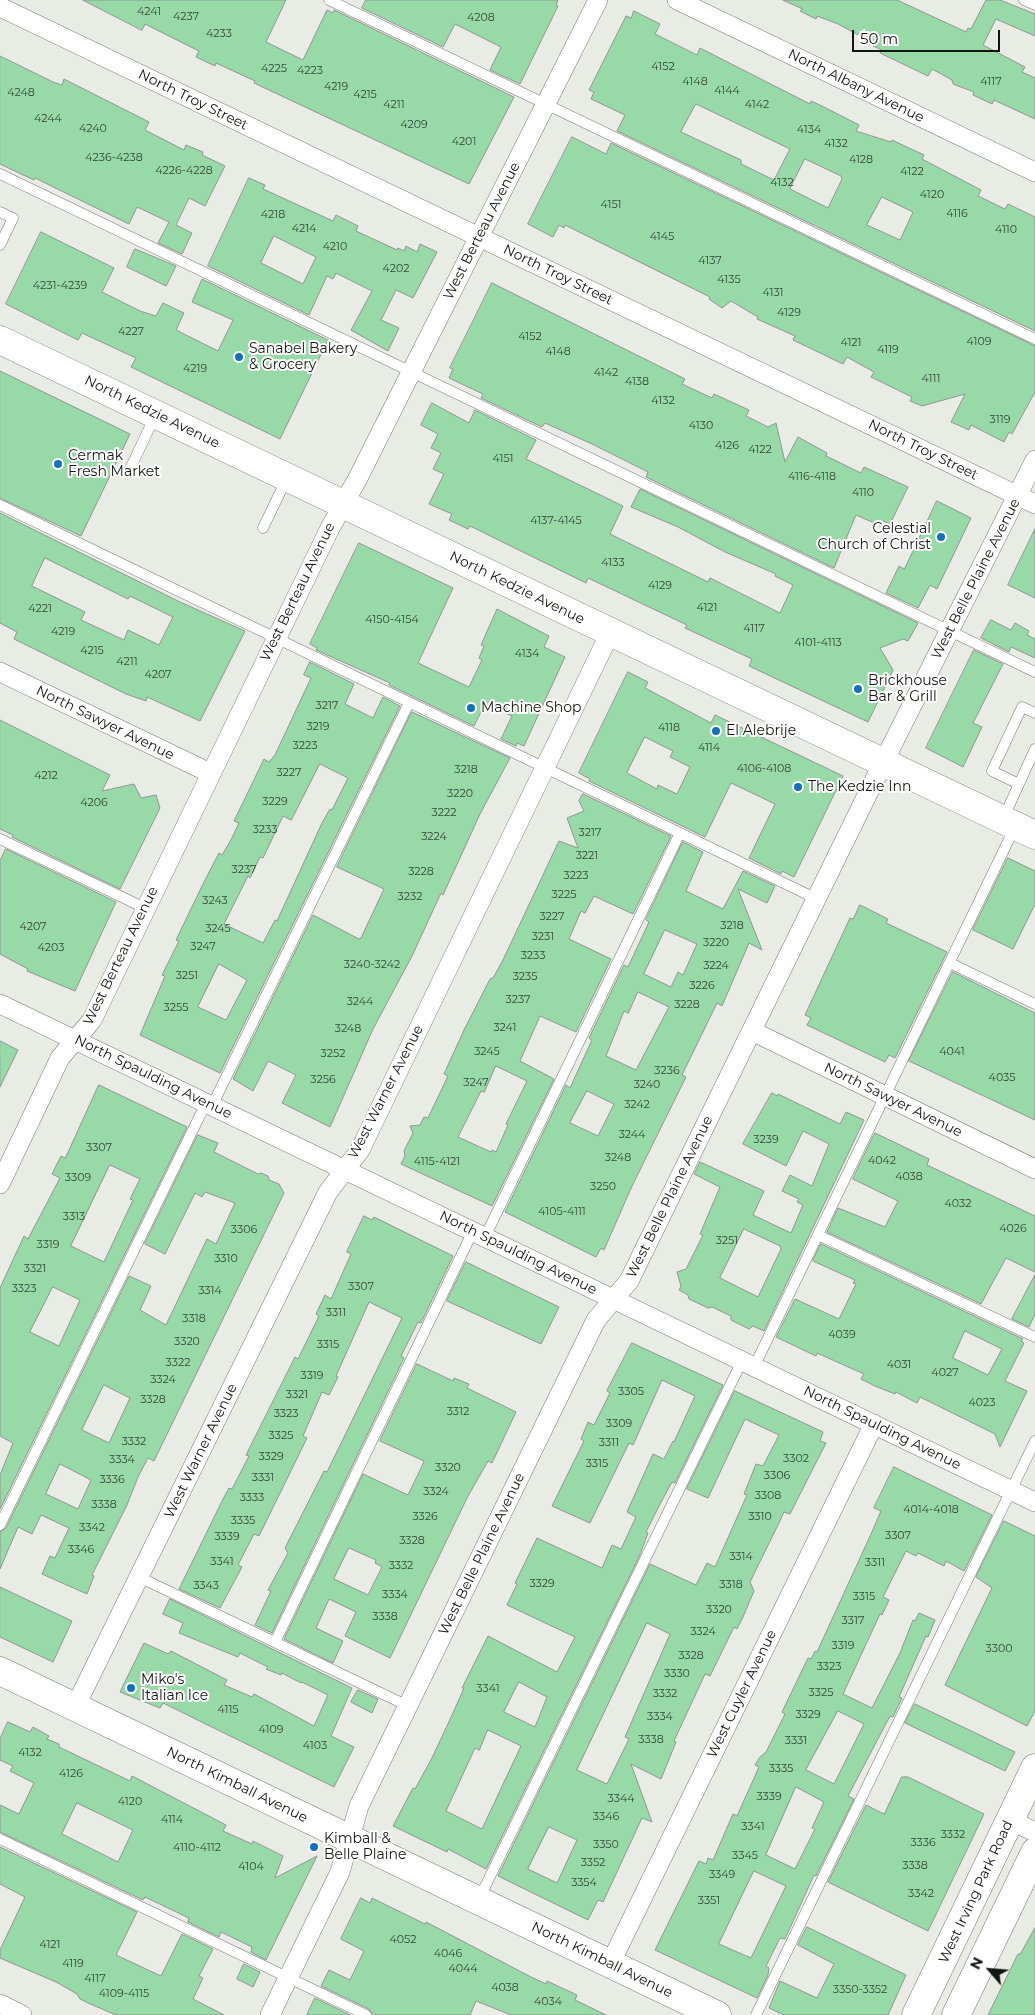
<!DOCTYPE html>
<html>
<head>
<meta charset="utf-8">
<style>
	body { margin:0 }
	#map { position:relative; width:1035px; height:2015px; overflow:hidden; background:#e8ece4; font-family:Montserrat,sans-serif }
	canvas { display:block }
	.north { position:absolute; left:965px; top:1945px; width:50px; height:50px; -webkit-text-stroke:4px #fff; paint-order:stroke; rotate:297deg; font-size:14px; font-weight:700; line-height:20px; text-align:center; color:#131512 }
	.north::after { content:''; display:block; margin:auto; width:18px; height:22px; background:#131512; clip-path:polygon(50% 0,100% 100%,50% 72%,0 100%) }
	.scale { position:absolute; left:852px; top:30px; width:148px; height:22px; box-sizing:border-box; border:2px solid #131512; border-top:0; padding-left:6px; font-size:15px; line-height:18px; white-space:nowrap; color:#131512; -webkit-text-stroke:4px #fff; paint-order:stroke }
</style>
</head>
<body>
<div id="map">
<canvas width="1035" height="2015"></canvas>
<div class="north">N</div>
<div class="scale">50 m</div>
</div>
<script>
const g = document.querySelector('canvas').getContext('2d');
g.lineJoin = 'round';
function paint(path, color) {
  g.fillStyle = color;
  g.fill(path, 'evenodd');
}
function trace(path, color, width, dash) {
  g.strokeStyle = color;
  g.lineWidth = width;
  g.lineCap = dash ? 'butt' : 'round';
  g.setLineDash(dash || []);
  g.stroke(path);
}
function write(font, color, halo, rows, align = 'center') {
  g.font = font + ' Montserrat,sans-serif';
  g.lineWidth = 4;
  g.setLineDash([]);
  g.textBaseline = 'middle';
  g.strokeStyle = halo;
  g.fillStyle = color;
  for (const [text, x, y, turn = 0] of rows) {
    g.save();
    g.translate(x, y);
    g.rotate((+turn || 0) * Math.PI / 180);
    g.textAlign = isNaN(turn) ? turn : align;
    if (halo) g.strokeText(text, 0, 0);
    g.fillText(text, 0, 0);
    g.restore();
  }
}
const building = new Path2D(`
	M83,0H286L266,42L303,60L327,10L333,13L334,10L514,97L469,184L254,83L255,81L216,63L215,66L196,57L199,51L145,24L142,30Z
	M366,0H558L556,5L558,6L520,84L490,70L501,47L455,24L443,47L362,8Z
	M783,0H897L966,32L968,28L971,29L986,0H1000L1035,14V36L996,19L983,45L1025,67L1022,72L1035,78V119L994,100L992,104L973,95L974,92L953,84L952,80L932,69L928,76L880,53L882,50L860,40L862,37L838,24L817,16L816,19L800,11L802,9Z
	M634,11L660,24L655,34L697,55L700,48L810,104L811,101L824,107L859,125L856,131L891,142L892,140L924,155L922,159L981,190L978,196L1005,209L1008,204L1035,217V331L617,131L625,115L591,99L594,92L589,90L626,16L631,18ZM696,104L790,149L774,180L741,164V160L681,132ZM805,159L841,176L842,179L828,208L790,189ZM882,197L913,212L900,240L867,225Z
	M0,56L53,82L62,85L64,79L149,122L145,130L184,150L186,145L203,152L202,155L225,166L205,206L189,198L176,225L192,233L182,254L158,243L169,222L137,207L129,224L35,178L34,180L0,164Z
	M572,137L606,154L611,143L1035,346V392L1012,434L1009,432L1004,442L971,425L969,430L951,422L965,394L922,406L910,401L912,397L871,377L874,372L847,357L843,364L793,340L795,336L757,319L758,317L731,301L722,308L709,299L710,297L565,225L564,228L559,225L553,237L528,224Z
	M249,178L265,185L263,189L333,221L336,215L358,226L356,231L397,250L398,248L404,251L406,246L417,252L420,244L437,252L413,298L396,290L381,320L399,328L388,351L351,330L372,291L336,273L333,279L327,276L309,315L208,266ZM274,236L316,257L303,284L261,263Z
	M41,232L114,268L102,292L140,311L156,316L163,303L184,313L176,330L218,351L233,320L192,302L202,279L328,340L280,439L131,367L136,358L82,333L78,340L6,304Z
	M135,249L176,266L166,286L127,267Z
	M492,283L685,379L682,384L712,398L714,394L749,410L746,416L768,427L776,423L785,462L798,437L827,453L826,456L861,473L864,467L908,487L890,524L883,521L881,526L856,515L834,568L646,477L648,472L592,444L545,423L542,427L481,398L483,394L449,378L453,369L450,368Z
	M0,371L130,434L81,536L0,498Z
	M432,403L469,423L475,410L536,440L526,459L623,506L610,534L708,582L710,578L780,613L793,585L775,576L776,574L725,552L678,527L631,507L640,489L918,623L908,641L903,639L880,648L893,670L868,722L749,666L752,659L685,628L687,625L588,578L586,583L470,526L468,529L449,520L452,514L429,504L444,474L433,469L441,453L431,448L438,434L421,425Z
	M937,501L971,518L937,589L930,585L918,608L886,593L899,566L904,569Z
	M0,513L180,602L245,631L200,721L147,697L146,701L126,694L14,639L17,632L0,623ZM45,558L128,599L130,596L173,617L159,645L128,630L124,640L81,620L85,612L32,586Z
	M1035,529V598L1008,585Z
	M359,543L453,588L418,663L469,687L482,660L479,658L484,646L481,645L497,609L549,636L544,647L565,657L524,746L517,743L516,746L501,739L512,716L485,704L474,726L389,685L390,683L316,650L317,648L310,644Z
	M991,620L1011,630L1015,623L1029,631L1027,635L1035,639V658L1011,647L1009,652L981,638Z
	M974,650L1003,664L973,723L982,727L963,767L926,748Z
	M310,662L354,684L345,704L373,718L383,697L400,706L220,1073L140,1035L165,976L162,975L179,941L176,940L204,882L219,853L222,855L231,840L239,823L234,821L250,788L264,759L269,762L275,755L311,678L304,675ZM320,764L348,778L332,810L330,809L322,823L277,921L275,920L263,943L224,924L248,876L250,878L260,857L263,858L283,816L291,820ZM219,964L247,980L226,1020L198,1007Z
	M628,672L648,682L645,688L711,723L715,715L843,776L794,877L782,871L781,874L749,858L775,804L731,783L705,837L589,781L590,779L579,773ZM645,737L673,751L670,757L690,767L677,794L658,785L657,789L627,773Z
	M412,712L510,758L480,814L443,895L441,893L412,956L373,1029L330,1127L282,1103L296,1075L268,1061L253,1091L233,1079L313,915L359,939L361,938L384,889L337,867Z
	M0,720L110,775L102,791L134,784L141,798L156,795L160,808L120,889L12,837L13,835L0,829Z
	M583,794L671,836L633,914L594,896L585,913L581,911L569,939L611,959L576,1032L540,1016L520,1061L554,1079L492,1206L401,1164L405,1156L404,1151L413,1133L410,1126L420,1125L424,1117L428,1118L448,1076L444,1074L464,1030L490,979L493,978L502,962L559,841L578,848L567,818L584,811L579,801ZM496,1066L527,1081L506,1124L508,1125L496,1152L492,1150L491,1152L458,1137L481,1091L484,1092Z
	M683,842L703,852L686,891L723,909L743,871L775,886L767,903L738,889L762,950L749,943L722,1006L717,1003L682,1075L686,1077L632,1186L604,1250L601,1248L596,1257L505,1212L566,1085L570,1088L592,1040L589,1038L624,965L628,967L649,922L646,920ZM665,930L697,944L683,975L678,972L671,987L644,974ZM638,992L669,1007L636,1070L606,1056L624,1011L628,1013ZM587,1091L614,1104L598,1136L570,1123Z
	M6,849L116,902L75,991L27,971L28,969L0,954V861Z
	M1008,858L1035,871V904L1013,949L973,930Z
	M860,905L888,919L886,923L947,952L895,1058L889,1055L885,1062L807,1025L811,1018L805,1015L850,918L853,919Z
	M953,972L1035,1013V1120L909,1061Z
	M0,1041L18,1050L0,1087Z
	M99,1085L187,1127L0,1509V1475L13,1443L0,1436V1288L24,1236L28,1239L60,1178L52,1174L61,1156L65,1158ZM110,1165L140,1179L130,1199L133,1200L104,1262L71,1246ZM53,1287L80,1300L59,1346L30,1332Z
	M772,1093L777,1096L778,1094L840,1124L846,1112L864,1120L764,1331L753,1326L749,1329L731,1320V1316L712,1307L708,1308L689,1299L688,1295L679,1290L681,1286L677,1272L686,1269L703,1235L700,1234L720,1187L694,1174L700,1162L764,1191L753,1215L791,1233L803,1205L797,1202L799,1199L782,1191L790,1175L812,1186L829,1144L803,1131L786,1166L743,1144ZM744,1229L780,1246L781,1249L758,1297L720,1278Z
	M875,1133L929,1159L927,1165L1035,1216V1272L1006,1258L981,1304L827,1232L838,1208L885,1227L898,1201L853,1179Z
	M198,1135L218,1143L214,1152L258,1174L261,1173L268,1176L269,1180L279,1184L284,1193L154,1461L148,1458L138,1477L127,1505L92,1575L94,1576L87,1594L42,1574L50,1556L55,1558L69,1528L41,1515L32,1534L18,1527L0,1569V1532L6,1528L129,1276L151,1286L140,1310L166,1325L207,1239L216,1244L235,1203L205,1192L202,1197L195,1193L165,1254L145,1244ZM104,1385L130,1398L109,1443L82,1430ZM60,1464L91,1480L78,1509L46,1494Z
	M364,1216L372,1220L374,1217L453,1256L421,1323L418,1322L401,1356L404,1358L272,1633L255,1625L271,1591L268,1590L288,1553L285,1548L324,1471L327,1472L402,1318L369,1302L336,1376L338,1377L329,1395L322,1392L303,1436L307,1438L259,1536L254,1534L238,1565L242,1567L220,1608L179,1589L223,1499L229,1488L232,1489L249,1456L246,1455L295,1357L298,1359L319,1316L316,1314L325,1295L331,1299L351,1254L347,1252Z
	M821,1244L1023,1339L1021,1341L1024,1343L1005,1381L1027,1391L1000,1447L995,1434L920,1397L917,1403L896,1392L895,1394L875,1386L861,1379L864,1374L817,1353L816,1356L776,1337L795,1299L839,1319L856,1284L853,1283L855,1280L813,1261ZM965,1331L1002,1349L988,1375L953,1358Z
	M466,1262L559,1307L541,1344L447,1301Z
	M1035,1275V1314L1029,1327L1012,1319Z
	M632,1343L723,1385L675,1483L672,1482L660,1504L646,1532L648,1533L639,1557L486,1869L448,1849L447,1852L393,1826L413,1788L415,1789L432,1758L453,1713L464,1688H462L488,1636L557,1672L575,1637L507,1605L517,1584L515,1583L537,1538L602,1568L612,1545L621,1549L636,1517L627,1512L653,1454L664,1459L673,1441L674,1442L695,1396L662,1380L633,1445L629,1443L590,1523L552,1506L584,1441L581,1439L588,1422L594,1425L610,1393L607,1391ZM519,1682L547,1697L535,1727L504,1712ZM488,1730L521,1746L482,1829L446,1811L475,1748L479,1750Z
	M417,1364L453,1381L454,1378L469,1384L467,1388L516,1412L492,1463L488,1461L468,1496L390,1658L345,1636L356,1612L329,1599L316,1628L343,1641L333,1663L284,1639L363,1474L408,1495L422,1466L424,1461L380,1441ZM349,1548L376,1560L375,1563L382,1567L368,1595L334,1579Z
	M735,1391L823,1432L820,1441L826,1443L790,1514L784,1512L778,1525L750,1582L754,1591L743,1617L737,1629L734,1627L710,1676L705,1674L674,1741L676,1742L661,1779L631,1764L652,1822L642,1818L603,1902L598,1900L588,1920L498,1876L650,1564L696,1585L707,1563L715,1567L747,1495L744,1494L756,1464L763,1466L779,1435L745,1419L708,1498L687,1489ZM647,1623L670,1634L625,1737L629,1739L607,1784L577,1770ZM549,1827L577,1840L557,1883L528,1869Z
	M894,1467L992,1515L964,1571L946,1561L944,1566L918,1553L916,1556L906,1551L883,1597L889,1600L882,1615L880,1614L843,1694L872,1708L900,1653L913,1620L915,1621L919,1613L935,1620L928,1637L926,1636L899,1697L902,1698L893,1717L890,1716L848,1796L854,1799L816,1876L814,1875L785,1939L780,1938L766,1966L769,1968L768,1975L757,1998L655,1950L699,1861L706,1864L708,1858L713,1860L733,1814L737,1816L759,1767L755,1765L760,1757L766,1752L785,1714L782,1712L808,1658L811,1659L815,1651L817,1652L871,1534L881,1511L874,1508ZM838,1711L864,1724L834,1784L806,1770ZM796,1787L824,1802L812,1828L815,1829L795,1869L766,1855ZM754,1871L786,1886L751,1958L719,1944Z
	M1004,1521L1035,1536V1711L1027,1726L945,1685L992,1588L976,1577Z
	M0,1587L72,1621L53,1662L0,1637Z
	M170,1599L352,1688L331,1736L354,1747L334,1787L163,1703L160,1708L120,1692L144,1643L168,1654L171,1651L227,1680L224,1685L252,1697L254,1694L314,1726L328,1695L302,1682L301,1683L282,1673L281,1675L266,1669L268,1667L240,1653L238,1657L179,1633L183,1623L163,1614Z
	M358,1690L378,1699L372,1713L351,1702Z
	M915,1704L1015,1752L1005,1771L905,1723Z
	M8,1722L30,1732L33,1727L49,1736L47,1739L59,1744V1747L130,1781L132,1776L226,1825L223,1831L252,1844L253,1841L283,1856L275,1878L317,1856L266,1960L251,1952L252,1947L221,1932L219,1937L188,1922L189,1918L145,1897L143,1900L0,1832V1805L19,1814L34,1783L10,1771L13,1766L0,1760V1739ZM77,1803L133,1830L118,1862L62,1834Z
	M902,1777H908L984,1814L928,1931L828,1882L866,1805L884,1814Z
	M0,1847L137,1912L116,1955L161,1976L182,1934L213,1949L199,1976L203,1978L193,1999L224,2015H116L88,2003L80,1999L77,1994L56,1982L0,1958V1950L25,1897L0,1884Z
	M361,1898L370,1903L372,1898L425,1924L426,1922L531,1977L546,1984L547,1981L577,1995L575,2000L606,2015H511L476,2001L470,2015H373L369,2009L321,1986L329,1970L350,1980L364,1951L341,1939Z
	M807,1927L906,1975L888,2015H784L769,2008L780,1981L817,1998L834,1964L798,1945Z
	M1035,1928V2015H988L1018,1954H1020Z
	M244,1964L260,1972L253,1987L237,1979Z
	M315,1998L350,2015H307Z`);
paint(building, '#98daa7');
trace(building, '#8f9690', 1);
const lane = new Path2D(`
	M329,0L1035,339
	M1024,0L1035,5
	M0,174L1035,672
	M0,212L13,218L0,245
	M131,467L155,416
	M0,505L817,899
	M263,528L287,478
	M1019,784L992,771L1022,707L1035,713
	M1003,819L1035,749
	M0,839L145,908
	M950,963L1035,1004
	M212,1106L409,703
	M818,1235L1035,1337
	M485,1237L680,833
	M754,1367L1015,827
	M0,1525L206,1103
	M139,1577L408,1706
	M275,1642L473,1231
	M0,1839L366,2015
	M479,1899L742,1361
	M756,2015L1035,1441`);
const street = new Path2D(`
	M677,0L1035,172
	M0,7L1035,504
	M0,672L210,773
	M0,1004L1035,1502
	M752,1031L1035,1169
	M0,1184L60,1058L92,1020L330,528L358,478L598,0
	M75,1707L328,1192L360,1150L610,633
	M1010,1820L1035,1832
	M610,1964L874,1424
	M0,2004L22,2015
	M270,2015L340,1872L359,1806L596,1320L629,1281L871,787L1035,460`);
const secondary = new Path2D(`
	M0,340L1035,835
	M0,1671L717,2015`);
const primary = new Path2D(`
	M916,2015L1035,1768
	M956,2015L1035,1852`);
trace(lane, '#767972', 11);
trace(street, '#767972', 20);
trace(secondary, '#767972', 29);
trace(primary, '#767972', 29);
trace(lane, '#fff', 10);
trace(street, '#fff', 19);
trace(secondary, '#fff', 28);
trace(primary, '#fff', 28);
for (const [x, y, r, color] of [
	[239,357,5,"#1270bd"],
	[58,464,5,"#1270bd"],
	[941,537,5,"#1270bd"],
	[858,689,5,"#1270bd"],
	[471,708,5,"#1270bd"],
	[716,731,5,"#1270bd"],
	[798,787,5,"#1270bd"],
	[131,1688,5,"#1270bd"],
	[314,1847,5,"#1270bd"]
]) {
  const dot = new Path2D();
  dot.arc(x, y, r, 0, 2 * Math.PI);
  g.fillStyle = color;
  g.fill(dot);
  trace(dot, '#fff', 2);
}
write('11px', '#344637', null, [
	["4241",149,12],
	["4237",186,17],
	["4208",481,18],
	["4233",219,34],
	["4152",663,67],
	["4225",274,69],
	["4223",310,71],
	["4148",695,82],
	["4117",991,82],
	["4219",336,87],
	["4144",727,91],
	["4248",21,93],
	["4215",365,95],
	["4211",394,105],
	["4142",757,105],
	["4244",48,119],
	["4209",414,125],
	["4240",93,129],
	["4134",809,130],
	["4201",464,142],
	["4132",836,144],
	["4236-4238",114,158],
	["4128",861,160],
	["4226-4228",184,171],
	["4122",912,172],
	["4132",782,183],
	["4120",932,195],
	["4151",611,205],
	["4116",957,214],
	["4218",273,215],
	["4214",304,229],
	["4110",1006,230],
	["4145",662,237],
	["4210",335,247],
	["4137",710,261],
	["4202",396,269],
	["4135",729,280],
	["4231-4239",60,286],
	["4131",773,293],
	["4129",789,313],
	["4227",131,332],
	["4152",530,337],
	["4109",979,342],
	["4121",851,343],
	["4119",888,350],
	["4148",558,352],
	["4219",195,369],
	["4142",606,373],
	["4111",931,379],
	["4138",637,382],
	["4132",663,401],
	["3119",1000,420],
	["4130",701,426],
	["4126",727,446],
	["4122",760,450],
	["4151",503,459],
	["4116-4118",812,477],
	["4110",863,493],
	["4137-4145",556,521],
	["4133",613,563],
	["4129",660,586],
	["4121",707,608],
	["4221",40,609],
	["4150-4154",392,620],
	["4117",754,629],
	["4219",63,632],
	["4101-4113",818,643],
	["4215",92,651],
	["4134",527,654],
	["4211",127,662],
	["4207",158,675],
	["3217",327,706],
	["3219",318,727],
	["4118",669,728],
	["3223",305,746],
	["4114",709,748],
	["4106-4108",764,769],
	["3218",466,770],
	["3227",289,773],
	["4212",46,776],
	["3220",460,794],
	["3229",275,802],
	["4206",94,803],
	["3222",444,813],
	["3233",265,830],
	["3217",590,833],
	["3224",434,837],
	["3221",587,856],
	["3237",244,870],
	["3228",421,872],
	["3223",576,876],
	["3225",564,895],
	["3232",410,897],
	["3243",215,901],
	["3227",552,917],
	["3218",732,926],
	["4207",33,927],
	["3245",218,929],
	["3231",543,937],
	["3220",716,943],
	["3247",203,947],
	["4203",51,948],
	["3233",533,956],
	["3240-3242",372,965],
	["3224",716,966],
	["3251",187,976],
	["3235",525,977],
	["3226",702,986],
	["3237",518,1000],
	["3244",360,1002],
	["3228",687,1005],
	["3255",176,1008],
	["3241",505,1028],
	["3248",348,1029],
	["3245",487,1052],
	["4041",952,1052],
	["3252",333,1054],
	["3236",667,1071],
	["4035",1002,1078],
	["3256",323,1080],
	["3247",476,1083],
	["3240",647,1085],
	["3242",637,1105],
	["3244",632,1135],
	["3239",766,1140],
	["3307",99,1148],
	["3248",618,1158],
	["4042",882,1161],
	["4115-4121",437,1162],
	["4038",909,1177],
	["3309",78,1178],
	["3250",603,1187],
	["4032",958,1204],
	["4105-4111",562,1212],
	["3313",74,1217],
	["4026",1013,1229],
	["3306",244,1230],
	["3251",727,1241],
	["3319",48,1245],
	["3310",226,1259],
	["3321",35,1269],
	["3307",361,1287],
	["3323",24,1289],
	["3314",210,1291],
	["3311",336,1313],
	["3318",194,1319],
	["4039",842,1335],
	["3320",187,1342],
	["3315",328,1345],
	["3322",178,1363],
	["4031",899,1365],
	["4027",945,1373],
	["3319",312,1376],
	["3324",163,1380],
	["3305",631,1392],
	["3321",297,1395],
	["3328",153,1400],
	["4023",982,1403],
	["3312",458,1412],
	["3323",286,1414],
	["3309",619,1424],
	["3325",281,1436],
	["3332",134,1442],
	["3311",609,1443],
	["3329",271,1457],
	["3302",796,1459],
	["3334",122,1460],
	["3315",597,1464],
	["3320",448,1468],
	["3306",777,1476],
	["3331",263,1478],
	["3336",112,1480],
	["3324",436,1492],
	["3308",768,1496],
	["3333",252,1498],
	["3338",104,1505],
	["4014-4018",931,1510],
	["3326",425,1517],
	["3310",760,1517],
	["3335",243,1521],
	["3342",92,1528],
	["3307",898,1536],
	["3339",227,1537],
	["3328",412,1541],
	["3346",81,1550],
	["3314",741,1557],
	["3341",222,1562],
	["3311",875,1563],
	["3332",401,1566],
	["3329",542,1584],
	["3318",731,1585],
	["3343",206,1586],
	["3334",395,1595],
	["3315",864,1597],
	["3320",719,1610],
	["3338",385,1617],
	["3317",853,1621],
	["3324",703,1632],
	["3319",843,1646],
	["3300",999,1649],
	["3328",691,1656],
	["3323",829,1667],
	["3330",677,1674],
	["3341",488,1689],
	["3325",821,1693],
	["3332",665,1694],
	["4115",228,1710],
	["3329",808,1715],
	["3334",660,1717],
	["4109",271,1730],
	["3338",651,1740],
	["3331",796,1741],
	["4103",315,1746],
	["4132",30,1753],
	["3335",781,1769],
	["4126",71,1774],
	["3339",769,1797],
	["3344",621,1799],
	["4120",130,1802],
	["3346",606,1817],
	["4114",172,1820],
	["3341",753,1827],
	["3332",953,1835],
	["3336",923,1843],
	["3350",606,1845],
	["4110-4112",197,1848],
	["3345",745,1856],
	["3352",593,1863],
	["3338",915,1866],
	["4104",251,1867],
	["3349",722,1875],
	["3354",584,1883],
	["3342",921,1894],
	["3351",709,1901],
	["4052",403,1940],
	["4121",50,1945],
	["4046",448,1954],
	["4119",73,1964],
	["4044",463,1969],
	["4117",95,1979],
	["4038",505,1988],
	["3350-3352",860,1990],
	["4109-4115",124,1994],
	["4034",548,2002]
]);
write('14px', '#131512', '#fff', [
	["North Albany Avenue",856,86,26],
	["North Troy Street",193,100,26],
	["West Berteau Avenue",482,231,-63],
	["North Troy Street",558,275,26],
	["North Kedzie Avenue",152,412,26],
	["North Troy Street",923,450,26],
	["West Belle Plaine Avenue",976,579,-63],
	["North Kedzie Avenue",517,588,26],
	["West Berteau Avenue",298,592,-64],
	["North Sawyer Avenue",105,723,26],
	["West Berteau Avenue",121,956,-64],
	["North Spaulding Avenue",153,1077,26],
	["West Warner Avenue",386,1092,-63],
	["North Sawyer Avenue",893,1100,26],
	["West Belle Plaine Avenue",670,1197,-64],
	["North Spaulding Avenue",518,1253,26],
	["North Spaulding Avenue",882,1428,26],
	["West Warner Avenue",201,1451,-64],
	["West Belle Plaine Avenue",482,1554,-64],
	["West Cuyler Avenue",742,1694,-64],
	["North Kimball Avenue",237,1785,26],
	["West Irving Park Road",976,1892,-65],
	["North Kimball Avenue",602,1960,26]
]);
write('14px', '#131512', '#fff', [
	["Sanabel Bakery",249,349],
	["& Grocery",249,365],
	["Cermak",68,456],
	["Fresh Market",68,472],
	["Celestial",931,529,"right"],
	["Church of Christ",931,545,"right"],
	["Brickhouse",868,681],
	["Bar & Grill",868,697],
	["Machine Shop",481,708],
	["El Alebrije",726,731],
	["The Kedzie Inn",808,787],
	["Miko's",141,1680],
	["Italian Ice",141,1696],
	["Kimball &",324,1839],
	["Belle Plaine",324,1855]
], 'left');
</script>
</body>
</html>
